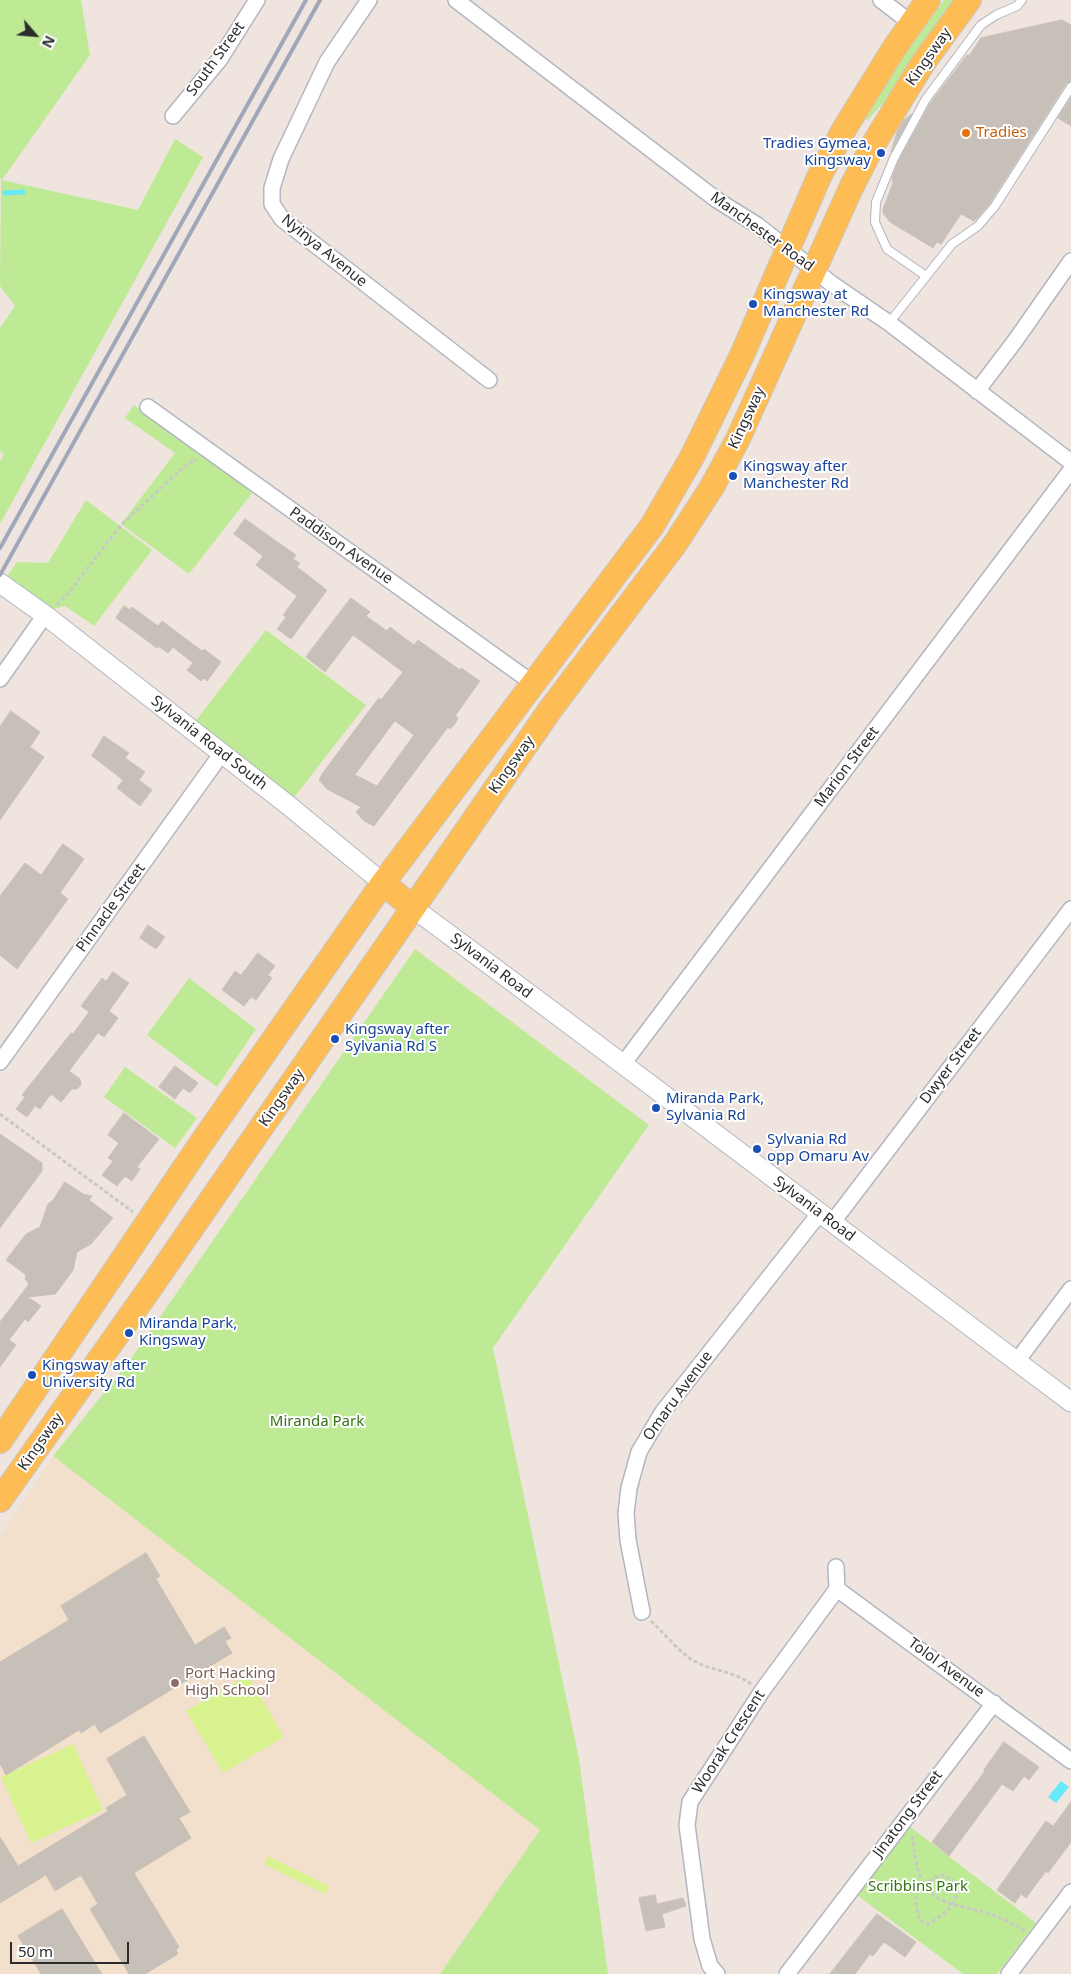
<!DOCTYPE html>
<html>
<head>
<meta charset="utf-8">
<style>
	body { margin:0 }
	#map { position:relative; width:1071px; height:1974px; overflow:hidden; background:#efe5de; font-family:"Noto Sans",sans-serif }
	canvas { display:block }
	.north { position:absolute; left:10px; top:10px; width:50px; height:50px; -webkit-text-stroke:4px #fff; paint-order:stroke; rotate:117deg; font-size:14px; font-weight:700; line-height:20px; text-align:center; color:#2c2c2c }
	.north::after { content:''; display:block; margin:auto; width:18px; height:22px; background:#2c2c2c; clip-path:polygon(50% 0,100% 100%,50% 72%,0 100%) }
	.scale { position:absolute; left:10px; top:1942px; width:119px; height:22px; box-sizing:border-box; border:2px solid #2c2c2c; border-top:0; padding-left:6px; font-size:15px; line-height:18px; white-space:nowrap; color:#2c2c2c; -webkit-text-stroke:4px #fff; paint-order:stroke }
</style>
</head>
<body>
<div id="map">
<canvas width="1071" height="1974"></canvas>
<div class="north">N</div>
<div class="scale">50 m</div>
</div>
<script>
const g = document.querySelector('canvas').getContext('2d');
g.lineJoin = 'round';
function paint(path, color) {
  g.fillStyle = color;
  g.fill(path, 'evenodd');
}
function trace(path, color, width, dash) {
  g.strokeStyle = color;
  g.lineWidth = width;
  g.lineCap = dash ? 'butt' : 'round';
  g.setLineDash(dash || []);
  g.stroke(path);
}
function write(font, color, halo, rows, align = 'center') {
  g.font = font + ' "Noto Sans",sans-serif';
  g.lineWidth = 4;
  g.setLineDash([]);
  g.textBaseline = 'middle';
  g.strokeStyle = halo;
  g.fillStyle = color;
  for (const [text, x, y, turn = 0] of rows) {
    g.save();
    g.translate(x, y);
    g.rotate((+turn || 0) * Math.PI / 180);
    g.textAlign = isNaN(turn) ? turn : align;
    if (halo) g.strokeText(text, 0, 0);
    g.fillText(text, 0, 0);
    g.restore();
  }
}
paint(new Path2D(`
	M53,1456L540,1830L440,1974H0V1537Z`), '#f2e0cc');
paint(new Path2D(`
	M0,0H81L90,55L2,180L138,210L175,139L203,157L0,524V461L4,455L0,451V328L15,306L0,286L1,180L0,177Z
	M944,0H955L912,58L884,102L868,120L864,118L889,78Z
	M134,405L253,492L189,574L121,524L175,453L125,418Z
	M86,500L152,550L94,626L65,606L46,611L3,582L17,562L48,563Z
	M266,630L366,705L288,805L190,728Z
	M415,949L649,1125L493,1348L579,1759L608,1974H440L540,1830L53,1456L128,1363Z
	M189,978L256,1029L217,1087L147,1035Z
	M125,1067L197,1118L175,1148L104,1097Z
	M909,1826L1036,1923L997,1974H963L857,1895Z`), '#bfea95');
paint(new Path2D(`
	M248,1675L284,1737L223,1773L186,1711Z
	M73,1744L103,1810L31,1843L1,1777Z
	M268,1856L329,1886L325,1894L264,1864Z`), '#d8f290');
paint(new Path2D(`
	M1061,1781L1069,1787L1056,1803L1048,1797Z`), '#67e9fa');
trace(new Path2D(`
	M5,193L23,192`), '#67e9fa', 5);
const building = new Path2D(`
	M1062,20L1071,25V81L1066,84L990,203L978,217L974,221L961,214L941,244L937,242L933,248L890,222L883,213V209L893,183L892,178L899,160L931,102L967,55L969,56L981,38Z
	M1071,97V126L1058,118Z
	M912,114L891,152L897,132L903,121Z
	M245,519L296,555L293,559L300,563L297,567L327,590L291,639L277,629L286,617L283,615L297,596L256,565L263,556L234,534Z
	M351,598L370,612L366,616L387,631L390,627L414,645L418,640L460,670L461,668L480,681L455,716L458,718L455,724L450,729L448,727L374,826L364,821L356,812L361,807L327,789L319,780L322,774L375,703L379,698L381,700L403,672L353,635L325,672L306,657ZM395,721L414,735L377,786L355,775Z
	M124,606L130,610L132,607L158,626L162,621L202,651L204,649L221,662L207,681L204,678L201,681L187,670L193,663L173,647L168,653L158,646L157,648L116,618Z
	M11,711L40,732L30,747L44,757L0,820V727Z
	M104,736L129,753L125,758L145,772L139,780L152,790L140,806L117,788L123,780L92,756Z
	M63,844L84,859L60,893L68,899L17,969L0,955V896L25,863L41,875Z
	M148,925L165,937L156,949L140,938Z
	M258,953L275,966L268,975L272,978L256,1000L251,997L244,1006L222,990L235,971L241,975Z
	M113,972L129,983L109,1011L118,1018L104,1037L98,1033L69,1071L80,1079L81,1085L77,1089H72L61,1102L51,1094L40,1109L35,1106L27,1117L16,1109L25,1097L22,1095L71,1033L73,1034L89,1012L81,1006L102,978L106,981Z
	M175,1066L198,1083L190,1093L183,1088L175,1099L159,1087Z
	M124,1113L159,1139L137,1167L140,1169L132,1181L125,1176L117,1186L102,1175L113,1161L108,1158L119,1143L108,1135Z
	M0,1134L42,1163V1171L0,1228Z
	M65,1182L83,1194L92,1196L89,1200L113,1218L91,1244L77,1252L73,1270L57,1292L55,1294L28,1297L41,1306L28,1322L25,1319L9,1340L16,1345L0,1367V1322L29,1284L25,1279L26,1275L6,1260L26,1234L40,1227L48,1204L53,1200Z
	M146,1553L160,1576L156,1579L195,1645L224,1627L231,1638L225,1641L232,1653L100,1733L95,1724L81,1733L79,1730L6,1775L0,1764V1662L69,1620L61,1606Z
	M144,1736L190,1812L179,1818L191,1838L134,1873L179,1947L176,1950L178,1954L145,1974H129L90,1909L98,1904L81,1875L55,1891L46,1875L0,1903V1837L18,1866L108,1811L106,1808L127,1795L107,1759Z
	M1004,1742L1039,1767L1029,1780L1024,1776L1013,1791L1002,1784L949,1856L932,1842L985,1771L984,1770Z
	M1071,1802V1842L1048,1873L1046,1871L1026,1898L1021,1894L1015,1903L997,1890L1046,1821L1053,1826Z
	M655,1895L657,1904L683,1898L686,1906L662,1914L665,1927L646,1931L639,1898Z
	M62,1909L102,1974H41L18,1936Z
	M877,1914L916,1942L905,1957L884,1942L873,1956L870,1954L855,1974H830Z`);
paint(building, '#c7c0b9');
trace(building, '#cbc1b7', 1);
const service = new Path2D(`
	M926,276L887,249L875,222L876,202L894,158L926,99L981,25L996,15L1017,6L1022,0
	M889,323L952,244L978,226L995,206L1071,87`);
const minor = new Path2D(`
	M369,0L327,62L281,159L272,188V204L282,219L489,380
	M456,0L717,200L757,225L832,284L889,323L1071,462
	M881,0L911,23
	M173,116L220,59L257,0
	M977,391L1015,341L1071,261
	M148,407L534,684
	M0,679L45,615
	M0,1062L222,753
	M623,1064L1071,470
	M832,1223L1071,909
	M1017,1361L1071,1289
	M836,1567L837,1589L1071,1761
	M642,1612L628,1540L626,1513L629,1488L639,1452L662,1413L819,1214
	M717,1974L710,1966L702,1939L687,1825L690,1802L762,1691L837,1589
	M787,1974L994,1703
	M1009,1974L1071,1892`);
const tertiary = new Path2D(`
	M0,583L45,615L288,805L383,883
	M413,908C634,1070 851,1238 1071,1402`);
const primary = new Path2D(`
	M383,883L413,908
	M0,1441L200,1145L383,883L652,526L692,457L742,355L819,177L843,131L893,50L928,0
	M0,1500L153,1284L550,710L675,544L712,487L738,439L851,188L873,145L923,63L969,0`);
trace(service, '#b1b6c1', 10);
trace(minor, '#b1b6c1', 18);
trace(tertiary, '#b1b6c1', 21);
trace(primary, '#c8c8c8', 26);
trace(new Path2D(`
	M57,605L66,596L121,525L186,465L197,459
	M0,1114L133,1212
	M651,1621C662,1631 682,1655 694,1661C712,1671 734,1671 751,1684
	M912,1836C915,1853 915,1871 925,1885C912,1893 916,1908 920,1921L928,1924C947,1912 954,1909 959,1885L944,1875L936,1877L925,1885C938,1906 961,1905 983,1912C998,1916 1012,1923 1025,1931`), '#c8c8c8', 3, [4, 2.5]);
trace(service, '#fff', 8);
trace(minor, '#fff', 15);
trace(tertiary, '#fff', 19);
trace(primary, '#febd54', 24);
trace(new Path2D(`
	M0,548L306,0
	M0,575L320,0`), '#9fa7b8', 4);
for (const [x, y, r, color] of [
	[966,133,5,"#e8710a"],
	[881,153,5,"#1a4fb4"],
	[753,304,5,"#1a4fb4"],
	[733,476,5,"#1a4fb4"],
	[335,1039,5,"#1a4fb4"],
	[656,1108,5,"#1a4fb4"],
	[757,1149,5,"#1a4fb4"],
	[129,1333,5,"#1a4fb4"],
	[32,1375,5,"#1a4fb4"],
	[175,1683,5,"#8d6e63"]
]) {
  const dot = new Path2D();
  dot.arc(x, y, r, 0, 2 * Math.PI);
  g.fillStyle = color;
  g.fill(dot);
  trace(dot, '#fff', 2);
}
write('15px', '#2c2c2c', '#fff', [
	["Kingsway",929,57,-55],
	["South Street",216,59,-54],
	["Manchester Road",762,232,36],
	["Nyinya Avenue",324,251,39],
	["Kingsway",747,418,-65],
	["Paddison Avenue",341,546,35],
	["Sylvania Road South",209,743,38],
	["Kingsway",512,765,-55],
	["Marion Street",847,767,-53],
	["Pinnacle Street",111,908,-54],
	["Sylvania Road",491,966,37],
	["Dwyer Street",951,1066,-53],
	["Kingsway",282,1098,-55],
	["Sylvania Road",814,1209,37],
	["Omaru Avenue",678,1396,-54],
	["Kingsway",41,1442,-55],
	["Tolol Avenue",946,1668,36],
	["Woorak Crescent",729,1742,-57],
	["Jinatong Street",908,1814,-53]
]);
write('15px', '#c56008', '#fff', [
	["Tradies",976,133]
], 'left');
write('15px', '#164399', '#fff', [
	["Tradies Gymea,",871,144,"right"],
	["Kingsway",871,161,"right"],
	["Kingsway at",763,295],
	["Manchester Rd",763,312],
	["Kingsway after",743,467],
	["Manchester Rd",743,484],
	["Kingsway after",345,1030],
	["Sylvania Rd S",345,1047],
	["Miranda Park,",666,1099],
	["Sylvania Rd",666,1116],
	["Sylvania Rd",767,1140],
	["opp Omaru Av",767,1157],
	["Miranda Park,",139,1324],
	["Kingsway",139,1341],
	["Kingsway after",42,1366],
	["University Rd",42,1383]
], 'left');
write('15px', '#357214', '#fff', [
	["Miranda Park",317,1422],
	["Scribbins Park",918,1887]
]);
write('15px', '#785e54', '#fff', [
	["Port Hacking",185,1674],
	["High School",185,1691]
], 'left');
</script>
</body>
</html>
